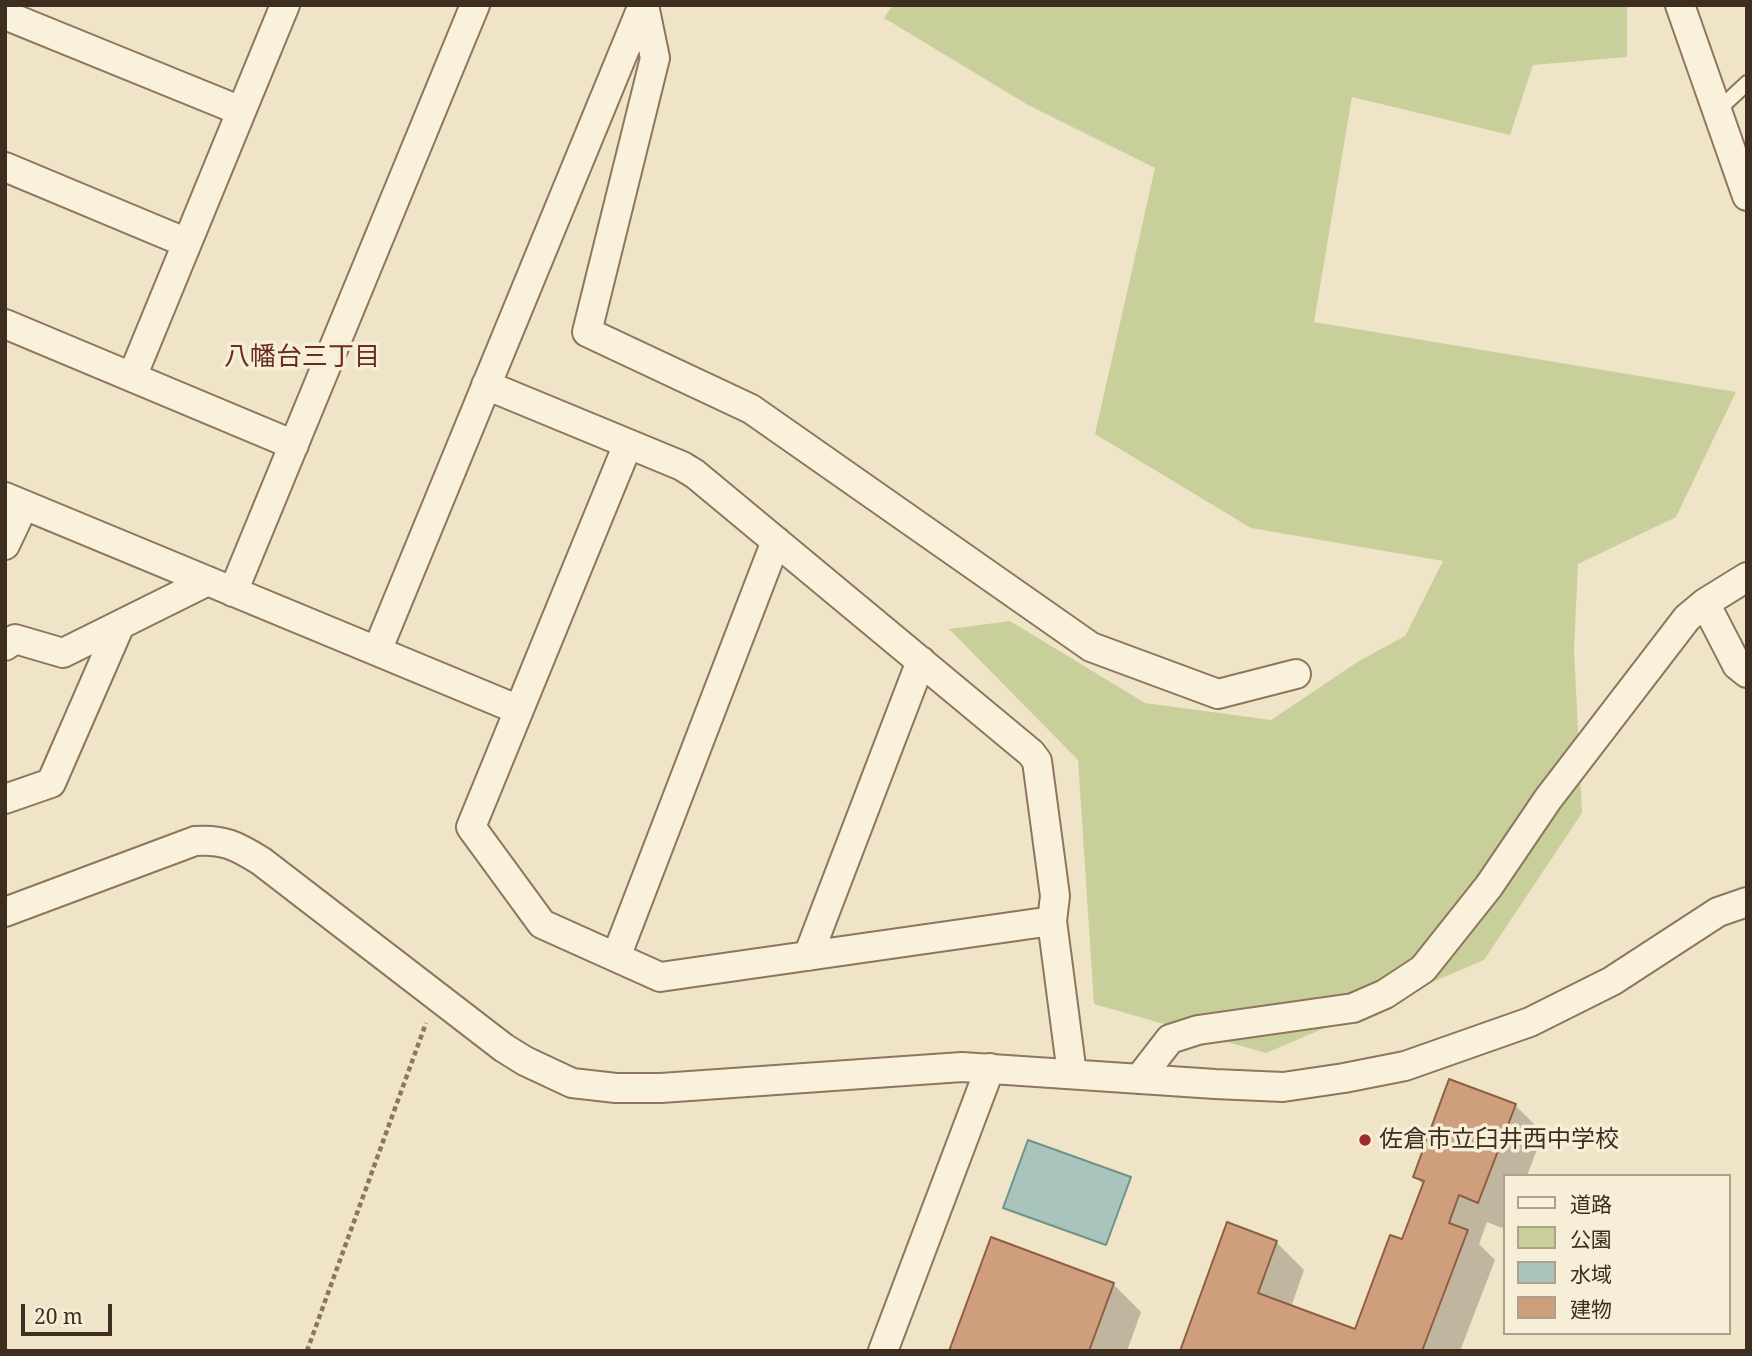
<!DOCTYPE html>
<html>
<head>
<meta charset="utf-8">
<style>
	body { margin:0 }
	#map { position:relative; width:1752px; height:1356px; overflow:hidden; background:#f0e4c8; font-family:"Noto Serif","Noto Sans JP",serif }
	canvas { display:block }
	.frame { position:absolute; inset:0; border:7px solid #3d2e20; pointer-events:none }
	.legend { position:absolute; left:1503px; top:1174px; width:228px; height:161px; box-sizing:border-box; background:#f7eed8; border:2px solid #ada18e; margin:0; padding:9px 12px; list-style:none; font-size:21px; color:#3d2e20 }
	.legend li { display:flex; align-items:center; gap:14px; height:35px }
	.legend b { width:35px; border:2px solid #ada18e }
	.scale { position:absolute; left:21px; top:1304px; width:91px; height:32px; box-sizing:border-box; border:4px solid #3d2e20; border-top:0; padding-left:9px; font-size:21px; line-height:24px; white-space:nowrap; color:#3d2e20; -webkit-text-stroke:5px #f7eed8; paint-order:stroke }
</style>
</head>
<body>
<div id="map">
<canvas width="1752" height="1356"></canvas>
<div class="frame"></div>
<ul class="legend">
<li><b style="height:9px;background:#faf1dc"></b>道路</li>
<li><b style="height:19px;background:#c9cf9b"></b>公園</li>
<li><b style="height:19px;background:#a9c4bc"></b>水域</li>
<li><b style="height:19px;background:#cf9f7d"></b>建物</li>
</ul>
<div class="scale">20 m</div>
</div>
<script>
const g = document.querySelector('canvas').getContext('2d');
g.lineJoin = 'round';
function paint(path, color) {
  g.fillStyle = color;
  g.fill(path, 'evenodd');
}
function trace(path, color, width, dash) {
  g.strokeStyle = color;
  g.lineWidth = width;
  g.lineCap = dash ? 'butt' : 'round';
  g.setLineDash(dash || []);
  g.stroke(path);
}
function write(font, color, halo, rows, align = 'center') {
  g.font = font + ' "Noto Serif","Noto Sans JP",serif';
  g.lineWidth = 7;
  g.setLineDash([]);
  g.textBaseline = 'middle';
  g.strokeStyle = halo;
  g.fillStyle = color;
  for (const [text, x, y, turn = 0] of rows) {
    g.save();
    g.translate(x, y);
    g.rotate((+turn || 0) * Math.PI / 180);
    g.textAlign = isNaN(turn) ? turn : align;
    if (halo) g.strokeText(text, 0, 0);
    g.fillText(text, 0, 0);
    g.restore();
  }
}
paint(new Path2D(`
	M893,5H1627V57L1533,65L1510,135L1352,97L1314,322L1736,392L1676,517L1578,564L1574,649L1582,813L1484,960L1266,1053L1094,1004L1078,760L949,629L1010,621L1145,703L1271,720L1359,661L1405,636L1443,561L1251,528L1095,434L1155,168L1028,105L884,18Z`), '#c9cf9b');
const water = new Path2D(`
	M1028,1140L1131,1177L1106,1245L1003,1208Z`);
paint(water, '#a9c4bc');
trace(water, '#6f938a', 2);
paint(new Path2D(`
	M1515,1105L1543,1133L1527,1176H1505V1229L1487,1222L1479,1244L1495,1260L1460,1351H1182L1276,1242L1304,1270L1291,1307L1356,1331L1403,1241L1424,1186L1415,1176Z
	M1113,1284L1141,1312L1127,1351H951Z`), '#0003');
const building = new Path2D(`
	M1449,1079L1516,1104L1478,1203L1459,1195L1449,1223L1468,1230L1422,1351H1180L1227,1222L1277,1241L1258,1293L1355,1329L1390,1235L1402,1239L1424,1181L1413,1177Z
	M991,1237L1114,1283L1089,1351H949Z`);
paint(building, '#cf9f7d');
trace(building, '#8d5f41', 2);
const service = new Path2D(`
	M1717,111L1747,83`);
const minor = new Path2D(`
	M644,5L655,58L587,332L751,409L1091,647L1218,694L1296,674
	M1680,5L1747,196
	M5,15L241,111
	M5,167L187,243
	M5,324L294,445
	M132,377L285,5
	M486,385L682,466L695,474L1031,753L1037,761L1055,896L1052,921L1072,1074
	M628,444L471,827L542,924L660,977L1052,921
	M5,497L519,710
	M5,545L24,505
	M233,592L475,5
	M1705,603L1737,665L1747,673
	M5,646L15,639L63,653L208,581
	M377,651L643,5
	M5,799L51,783L120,625
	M5,912L195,841C224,839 237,846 261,861L504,1048L525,1061L572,1083L616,1088H661L962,1067L1215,1084L1283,1087L1344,1078L1405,1066L1530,1022L1612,981L1718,912L1747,902
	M808,956L921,661
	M616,957L776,541
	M1139,1079L1170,1039L1198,1030L1353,1008L1385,994L1423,969L1489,886L1548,799L1687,618L1705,603L1747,577
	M883,1351L990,1068`);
trace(service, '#8d765c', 18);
trace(minor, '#8d765c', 32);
trace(new Path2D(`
	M307,1351L426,1023`), '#8d765c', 4.5, [5, 3.5]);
trace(service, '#faf1dc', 14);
trace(minor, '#faf1dc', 28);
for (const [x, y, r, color] of [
	[1365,1140,7,"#9e2a2b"]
]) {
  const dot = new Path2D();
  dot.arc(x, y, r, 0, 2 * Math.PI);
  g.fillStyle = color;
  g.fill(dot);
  trace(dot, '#f7eed8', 2.5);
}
write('24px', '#3d2e20', '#f7eed8', [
	["佐倉市立臼井西中学校",1379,1140]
], 'left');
write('26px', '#6b2e1e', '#f7eed8', [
	["八幡台三丁目",302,358]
]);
</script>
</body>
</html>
